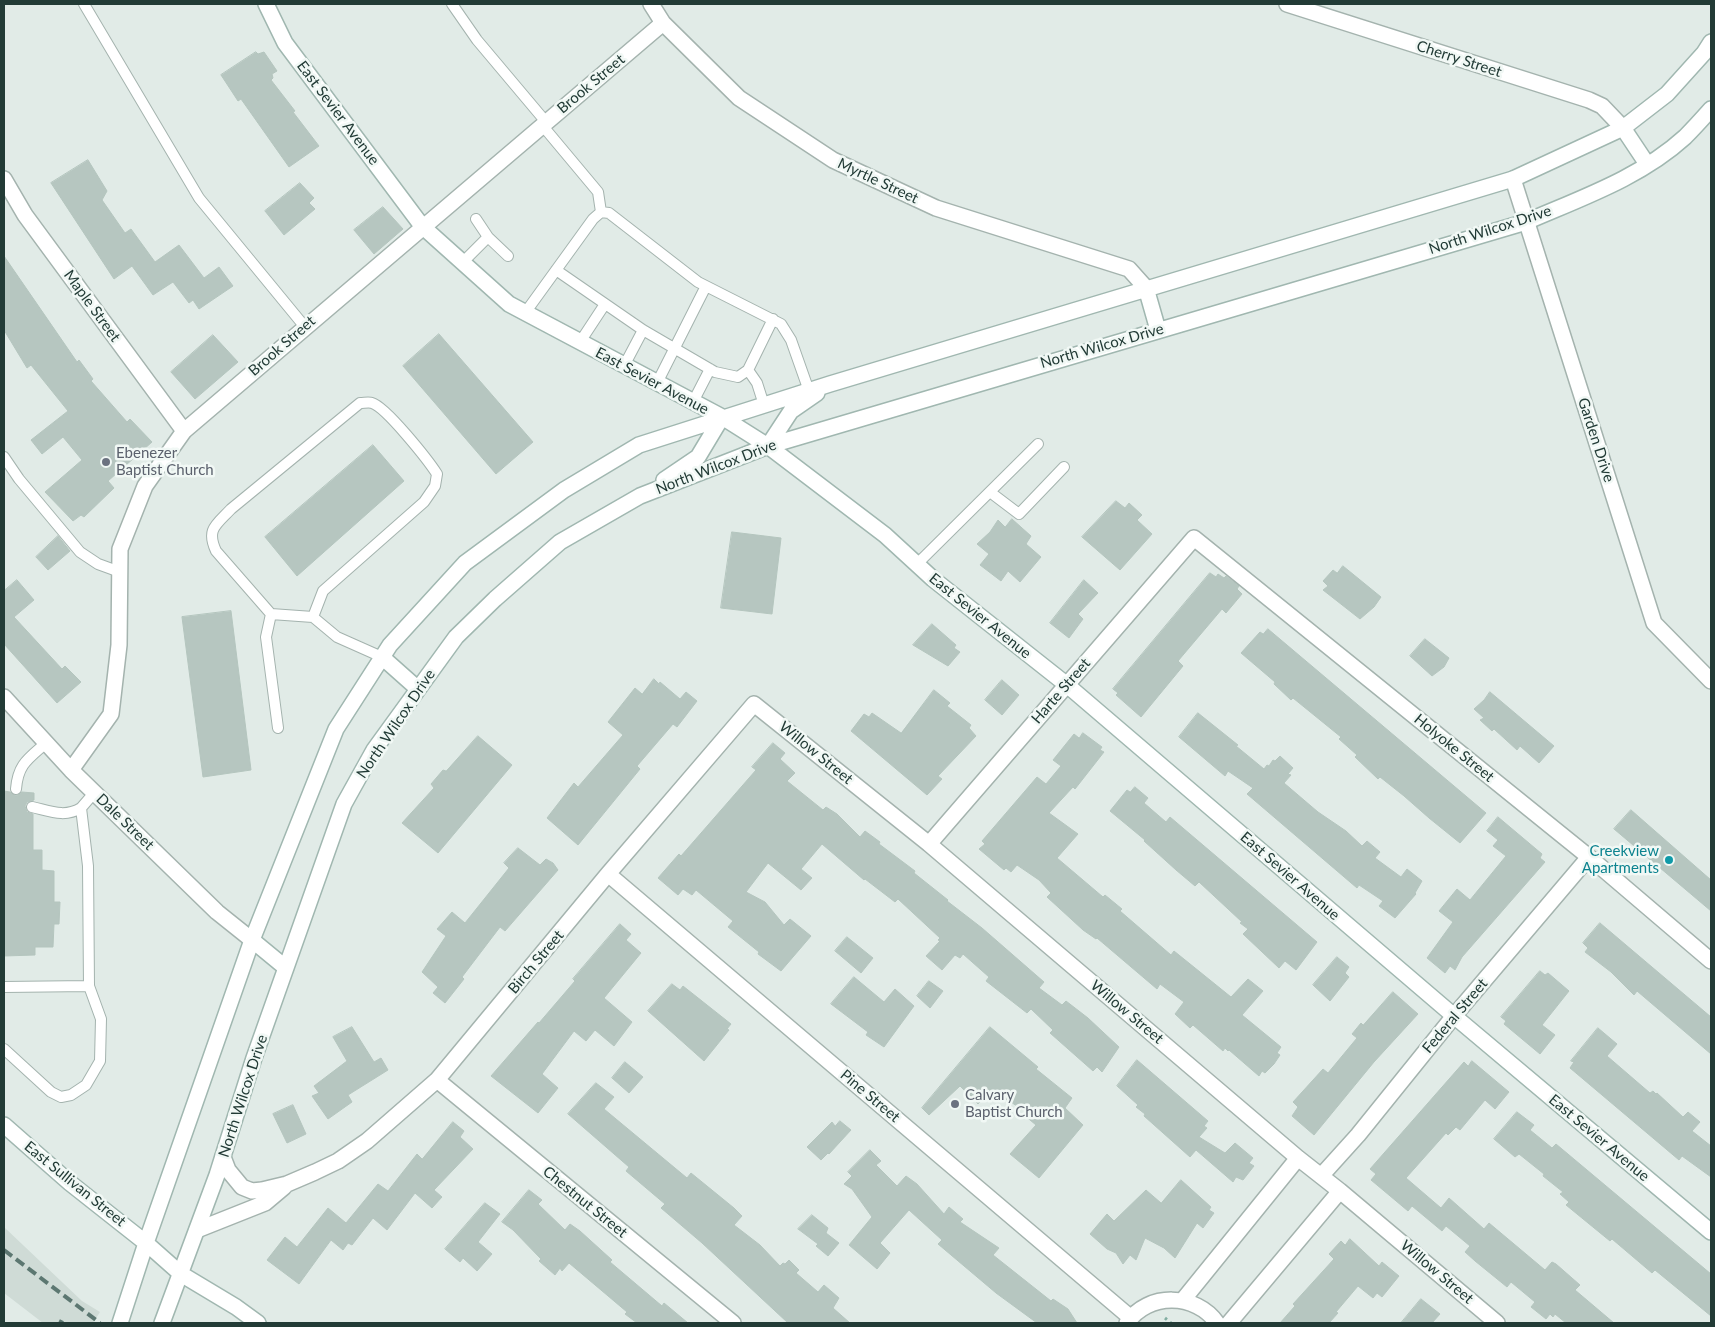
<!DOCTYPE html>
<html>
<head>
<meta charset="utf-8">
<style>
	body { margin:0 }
	#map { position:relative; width:1715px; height:1327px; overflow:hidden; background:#e1ebe7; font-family:Lato,sans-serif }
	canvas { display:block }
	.frame { position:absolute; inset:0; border:5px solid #223b36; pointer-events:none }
</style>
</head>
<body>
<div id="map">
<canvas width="1715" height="1327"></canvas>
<div class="frame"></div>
</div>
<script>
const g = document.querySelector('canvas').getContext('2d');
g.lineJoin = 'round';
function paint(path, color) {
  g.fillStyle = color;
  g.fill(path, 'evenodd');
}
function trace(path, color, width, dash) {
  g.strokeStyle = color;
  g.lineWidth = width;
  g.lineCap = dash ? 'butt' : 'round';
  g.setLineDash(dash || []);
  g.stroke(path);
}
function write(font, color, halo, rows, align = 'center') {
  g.font = font + ' Lato,sans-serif';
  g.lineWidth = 5;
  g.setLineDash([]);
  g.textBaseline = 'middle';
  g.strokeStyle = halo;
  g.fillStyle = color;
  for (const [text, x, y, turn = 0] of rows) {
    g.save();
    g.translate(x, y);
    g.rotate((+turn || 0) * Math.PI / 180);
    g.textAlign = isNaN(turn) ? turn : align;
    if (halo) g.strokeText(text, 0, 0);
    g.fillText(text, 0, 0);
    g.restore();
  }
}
paint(new Path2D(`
	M4,1227L82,1301L100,1312L93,1323H43L4,1293Z`), '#cfdbd6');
const building = new Path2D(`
	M256,52L258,54L264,52L277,71L272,74L273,78L271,80L295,111L293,112L319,146L289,167L241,99L238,101L221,75Z
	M88,160L107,191L102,200L125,233L131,229L155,262L179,245L204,278L219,267L233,286L199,309L193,300L189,303L173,282L153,295L132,266L114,279L51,183Z
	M300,183L314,198L309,203L315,209L284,235L265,211Z
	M383,207L403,229L374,254L354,230Z
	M4,256L77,362L79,360L93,379L91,381L127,422L130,419L152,442L108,481L114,488L84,517L81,515L73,521L45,492L82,460L63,437L42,454L31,440L68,411L31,365L27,368L4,330Z
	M439,334L533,442L496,474L403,366Z
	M213,335L238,362L195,399L171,372Z
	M373,445L404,481L297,576L265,537Z
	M1116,501L1125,508L1129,503L1142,515L1137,520L1152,534L1120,570L1082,537Z
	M1012,519L1031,536L1026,544L1041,557L1020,582L1008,571L1001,581L980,565L989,554L977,544L990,532L998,520L1005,527Z
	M732,532L781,538L772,614L721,608Z
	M58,536L70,551L48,570L36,557Z
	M1343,566L1381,597L1374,607L1360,619L1323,590L1328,586L1323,581L1333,570L1337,573Z
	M1210,573L1216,577L1218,574L1224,578L1226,576L1239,586L1237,589L1242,594L1226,613L1222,609L1178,661L1183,666L1141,717L1116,695L1118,693L1113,689Z
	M17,580L34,600L14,617L62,669L65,666L81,682L57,703L4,644V591Z
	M1084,580L1098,593L1078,614L1083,619L1069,638L1050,623Z
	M231,611L251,770L203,777L182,617Z
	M932,624L956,645L954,648L960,652L948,666L913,645Z
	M1268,629L1486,813L1460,843L1429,818L1404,796L1380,777L1378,779L1355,757L1357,755L1339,739L1341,737L1293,698L1291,700L1274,684L1275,682L1241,653L1260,632L1263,634Z
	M1425,639L1449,658L1444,667L1432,676L1410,656Z
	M654,679L659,684L660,682L680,699L686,692L697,701L677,727L673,724L637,766L640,769L578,845L547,818L574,783L578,787L623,735L608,722L635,688L642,694Z
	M1002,680L1019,695L1002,715L985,700Z
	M934,690L950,703L947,706L971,725L969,728L976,736L938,776L942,779L927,795L851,731L864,714L869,717L872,713L901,733Z
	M1490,692L1554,746L1539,763L1520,746L1517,750L1494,729L1492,731L1480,720L1484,718L1474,709L1484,700Z
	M1198,713L1238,745L1236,746L1264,769L1267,765L1269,766L1273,760L1275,761L1280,756L1293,768L1288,774L1291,775L1284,783L1318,812L1346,831L1362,846L1367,841L1380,852L1375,858L1401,877L1407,869L1422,881L1415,893L1416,894L1395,918L1379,906L1383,901L1359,885L1357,888L1247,794L1253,788L1228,771L1225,776L1179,737Z
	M1083,733L1102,747L1100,750L1104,752L1075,789L1073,787L1049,813L1078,834L1057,858L1103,897L1105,895L1122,909L1120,911L1171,955L1174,951L1231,997L1248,979L1263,991L1242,1015L1281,1047L1277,1053L1280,1055L1274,1064L1265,1073L1262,1071L1259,1076L1229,1050L1228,1051L1225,1048L1223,1051L1193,1025L1190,1028L1175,1014L1184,1002L1160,984L1157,989L1097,938L1096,939L1083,930L1047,897L1051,893L1039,880L1017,865L1011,872L1006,868L1004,870L979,849L985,844L982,841L1037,777L1046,784L1061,766L1053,760L1074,734L1079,738Z
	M478,736L512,765L438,853L402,823L434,788L431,784L443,770L446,771Z
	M773,743L785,753L780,759L795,773L787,781L823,810L826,807L837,814L860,837L865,831L880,842L879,844L915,871L914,873L948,900L947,901L982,928L1044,982L1039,988L1062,1005L1066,1001L1088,1018L1119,1047L1102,1072L1097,1067L1093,1071L1050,1033L1053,1030L1031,1009L1027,1013L986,981L989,977L963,954L960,958L955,955L942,970L926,956L940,941L938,940L940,938L898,899L895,902L865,879L864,880L822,844L801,869L812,878L801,890L768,863L746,892L765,902L784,925L790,919L811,936L781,971L758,954L759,952L728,927L733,921L696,890L692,895L683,889L678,895L658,878L679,854L681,856L756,770L752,767Z
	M1135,787L1148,798L1144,803L1166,822L1170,817L1317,942L1296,970L1285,961L1279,968L1243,934L1248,929L1240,923L1242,922L1199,882L1195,886L1176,870L1144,841L1145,840L1110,811L1127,790L1130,792Z
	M4,791L10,792L16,796L22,792L34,793V800L27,802L25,806L27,812L33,814V850H42V870L54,871V902H60L59,924H54L53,947H35V955L4,956Z
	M1631,810L1711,880V911L1614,829Z
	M1498,817L1542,854L1540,858L1545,862L1462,957L1455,970L1450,966L1445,973L1427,958L1453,922L1439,911L1457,889L1470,900L1506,856L1493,846L1498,840L1487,831Z
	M518,848L540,865L546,859L553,863L558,870L505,931L500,927L462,977L464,979L445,1003L433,993L438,987L422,972L446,936L437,929L452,912L465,923L509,868L504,863Z
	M1600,923L1711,1017V1054L1637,991L1634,995L1611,972L1585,952L1588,948L1583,943Z
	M620,924L631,934L626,940L641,953L604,998L632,1022L614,1046L595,1030L586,1041L574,1031L542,1074L558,1088L538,1113L491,1076L538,1022L539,1023L575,981L573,979Z
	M847,937L873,958L861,973L835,951Z
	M1337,957L1349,967L1345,973L1349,977L1330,1001L1313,985Z
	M1540,971L1545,975L1548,973L1569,991L1542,1025L1555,1035L1540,1054L1504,1024L1506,1021L1501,1017Z
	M854,977L884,1002L895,989L914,1006L884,1047L866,1035L868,1032L831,1004Z
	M929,981L943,991L930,1008L917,996Z
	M672,984L680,990L683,986L731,1024L727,1029L729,1030L704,1061L648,1011Z
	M1393,992L1418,1014L1374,1062L1314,1135L1292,1116L1298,1107L1293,1102L1323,1069L1328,1073L1357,1038L1352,1034L1361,1023L1363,1025Z
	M352,1027L374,1062L381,1058L388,1070L348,1095L352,1102L328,1119L312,1096L319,1093L314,1086L347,1061L333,1037Z
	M990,1027L1038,1067L1036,1069L1072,1098L1065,1108L1083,1125L1039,1178L1010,1154L1036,1125L1024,1115L1026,1112L991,1089L978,1104L960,1086L929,1115L922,1108Z
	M1598,1028L1617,1044L1607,1056L1650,1093L1653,1091L1656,1094L1657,1093L1683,1117L1688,1112L1700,1122L1692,1131L1711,1146V1177L1682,1156L1679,1160L1570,1068L1574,1062L1571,1061Z
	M1137,1060L1208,1121L1204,1126L1207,1128L1199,1137L1225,1153L1235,1143L1253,1158L1249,1163L1254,1166L1243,1180L1236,1177L1233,1182L1196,1150L1190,1157L1144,1116L1145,1114L1136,1107L1138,1105L1117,1086Z
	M1472,1061L1509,1092L1495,1109L1485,1100L1460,1130L1456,1127L1448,1135L1446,1133L1406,1178L1441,1208L1449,1198L1484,1229L1489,1223L1545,1270L1552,1262L1556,1264L1580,1285L1575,1290L1614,1323H1566L1555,1314L1553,1317L1550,1314L1546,1319L1531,1307L1535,1302L1511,1282L1507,1287L1475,1261L1465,1252L1470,1246L1446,1226L1442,1231L1412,1206L1408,1211L1371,1180L1376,1174L1370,1169L1464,1062L1468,1066Z
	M625,1062L643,1077L629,1093L612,1078Z
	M596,1083L614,1097L604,1109L687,1178L691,1173L734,1208L742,1216L734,1225L760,1245L780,1266L783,1263L785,1264L789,1260L799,1270L796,1273L818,1292L824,1285L839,1298L833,1308L850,1323H788L702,1243L661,1208L665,1204L626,1171L629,1167L568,1114Z
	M293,1105L306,1134L287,1143L273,1114Z
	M1517,1112L1534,1125L1530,1130L1552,1148L1556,1144L1711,1274V1316L1655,1270L1652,1273L1612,1239L1610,1241L1566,1205L1569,1202L1560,1194L1563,1192L1543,1176L1544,1174L1519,1154L1515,1157L1494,1139Z
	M840,1121L851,1130L829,1154L828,1153L821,1160L807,1147L832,1122L835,1126Z
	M453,1122L464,1131L460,1137L473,1149L434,1190L442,1197L432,1208L415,1193L387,1230L373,1218L352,1245L348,1243L343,1250L331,1240L299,1284L267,1260L285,1237L297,1247L328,1208L346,1223L378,1184L388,1191L417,1154L422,1159Z
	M870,1150L881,1161L876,1165L897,1186L906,1176L917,1184L944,1214L949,1207L963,1219L960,1222L999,1248L993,1255L1051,1301L1053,1299L1068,1309L1077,1323H1037L996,1293L938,1244L942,1240L909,1210L880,1243L890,1253L877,1269L849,1245L872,1217L852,1189L844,1184L852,1176L848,1172Z
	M1181,1180L1211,1207L1209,1210L1214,1213L1203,1228L1197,1223L1175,1258L1164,1248L1145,1238L1136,1260L1130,1255L1123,1264L1116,1253L1107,1249L1090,1234L1107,1214L1114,1221L1146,1190L1161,1203Z
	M529,1190L542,1200L538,1204L565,1230L570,1224L580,1231L612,1260L610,1262L662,1306L664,1303L688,1323H637L625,1314L627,1312L569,1263L562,1271L560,1268L555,1275L539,1261L541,1259L513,1230L502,1222Z
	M485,1203L500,1214L478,1242L492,1254L477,1271L463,1258L460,1262L445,1249Z
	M812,1215L828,1228L826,1233L839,1243L828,1256L816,1246L818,1244L798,1229Z
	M1350,1239L1379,1266L1382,1262L1399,1276L1382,1297L1377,1293L1373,1298L1358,1286L1336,1312L1338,1313L1329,1323H1280L1295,1306L1293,1304L1334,1259L1329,1254L1341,1241L1345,1245Z
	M1421,1299L1440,1314L1432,1323H1401Z`);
paint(building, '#b6c6c0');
trace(building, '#b4c5be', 1);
const lane = new Path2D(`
	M84,4L199,198L305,327
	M452,4L477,40L546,122
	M542,125L598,192L601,212
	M476,219L488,237L508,256
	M463,262L488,237
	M556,270L643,330L715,372L738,377L748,370L773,319
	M525,313L593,219L601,212L609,213L698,282L781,324L791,340L809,391
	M580,342L605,304
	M624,366L643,330
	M748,370L757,383L764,405
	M657,383L706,286
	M693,402L710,369
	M4,457L19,479L80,552L98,564L120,572
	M990,492L1019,514L1064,467
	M917,564L1038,444
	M271,614L266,637L278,728
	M313,617L323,591L424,502L435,486L437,474C428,460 386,407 372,403C369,402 364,403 360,403L231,509C216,525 206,529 216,551L271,614L313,617L337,637L382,657
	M16,789C18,764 28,759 46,743
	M32,807C50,811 64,818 81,808
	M4,987L89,986L88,866L81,808L94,793
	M4,1049L51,1092L61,1097L71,1095L86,1085L100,1061L101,1019L89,986`);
const street = new Path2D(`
	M651,4L663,23L739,98L833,160L936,208L1129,269L1146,288
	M1287,4L1589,100L1602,106L1623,128
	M4,179L25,215L184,431
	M1513,179L1654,623L1711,681
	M4,697L71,770L217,912L252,940
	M71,770L111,714L119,645L120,549L145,486L184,431L663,23
	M929,844L1194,538L1589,857L1711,961
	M608,874L1131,1318
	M437,1080L733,1323
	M223,1157L228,1170L242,1187L252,1191L262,1190L287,1184L315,1172L338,1161L367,1141L437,1080L608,874L754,704L929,844L1298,1158L1340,1191L1497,1323
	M1321,1176L1358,1135L1454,1016L1589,857
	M197,1230L265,1203L284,1187
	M1183,1300L1298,1158
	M1127,1323C1148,1292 1196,1293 1217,1323
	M1229,1323L1340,1191`);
const secondary = new Path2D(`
	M266,4L285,43L422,226L509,304L722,417L768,446L885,535L933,579L1067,685L1454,1016L1711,1232
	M1623,128L1647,164
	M1146,288L1158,330
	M768,446L791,411L817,393
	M664,480L698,457L722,417
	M382,657L418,689
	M252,940L286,968
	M4,1125L70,1183L146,1243L181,1274L236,1307L258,1323
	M120,1323L146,1243L252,940L336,729L390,645L465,563L564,490L639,445L830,384L1513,179L1623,128L1667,94L1704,53L1711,42
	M162,1323L217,1175L254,1058L344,804L374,750L456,637L495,599L560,542L640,496L768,446L1526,222C1581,198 1640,178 1685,137C1694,128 1703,118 1711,109`);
trace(lane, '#a4b3ae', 12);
trace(street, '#a4b3ae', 18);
trace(secondary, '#a0b7b0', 18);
trace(new Path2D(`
	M1165,1318L1171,1323`), '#82aea2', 3, [2.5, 4]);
trace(lane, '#fff', 10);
trace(street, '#fff', 15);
trace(secondary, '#fff', 15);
trace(new Path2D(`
	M4,1250L100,1323
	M59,1321L63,1323`), '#5c7771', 4, [10, 5]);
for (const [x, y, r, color] of [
	[106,462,5,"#6b7280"],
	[1669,860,5,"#0f9aa8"],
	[955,1104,5,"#6b7280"]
]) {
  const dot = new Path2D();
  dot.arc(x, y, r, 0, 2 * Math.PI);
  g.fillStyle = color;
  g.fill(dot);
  trace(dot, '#f1f8f5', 2);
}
write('15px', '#223b36', '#f1f8f5', [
	["Cherry Street",1459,59,18],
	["Brook Street",591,84,-40],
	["East Sevier Avenue",338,113,53],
	["Myrtle Street",878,181,25],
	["North Wilcox Drive",1490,230,-18],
	["Maple Street",92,306,54],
	["Brook Street",282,346,-41],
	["North Wilcox Drive",1102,346,-16],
	["East Sevier Avenue",652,381,28],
	["Garden Drive",1596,440,72],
	["North Wilcox Drive",716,467,-21],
	["East Sevier Avenue",980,616,39],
	["Harte Street",1061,691,-49],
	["North Wilcox Drive",396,724,-56],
	["Holyoke Street",1454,748,39],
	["Willow Street",816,753,39],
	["Dale Street",125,822,44],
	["East Sevier Avenue",1290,876,41],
	["Birch Street",536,962,-50],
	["Willow Street",1127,1012,40],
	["Federal Street",1455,1016,-50],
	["North Wilcox Drive",243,1096,-72],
	["Pine Street",870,1096,40],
	["East Sevier Avenue",1599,1138,40],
	["East Sullivan Street",75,1184,39],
	["Chestnut Street",585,1202,39],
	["Willow Street",1437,1272,40]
]);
write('15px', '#5b616d', '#f1f8f5', [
	["Ebenezer",116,453],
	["Baptist Church",116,470],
	["Calvary",965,1095],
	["Baptist Church",965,1112]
], 'left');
write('15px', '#0d838f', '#f1f8f5', [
	["Creekview",1659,851],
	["Apartments",1659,868]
], 'right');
</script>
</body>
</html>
